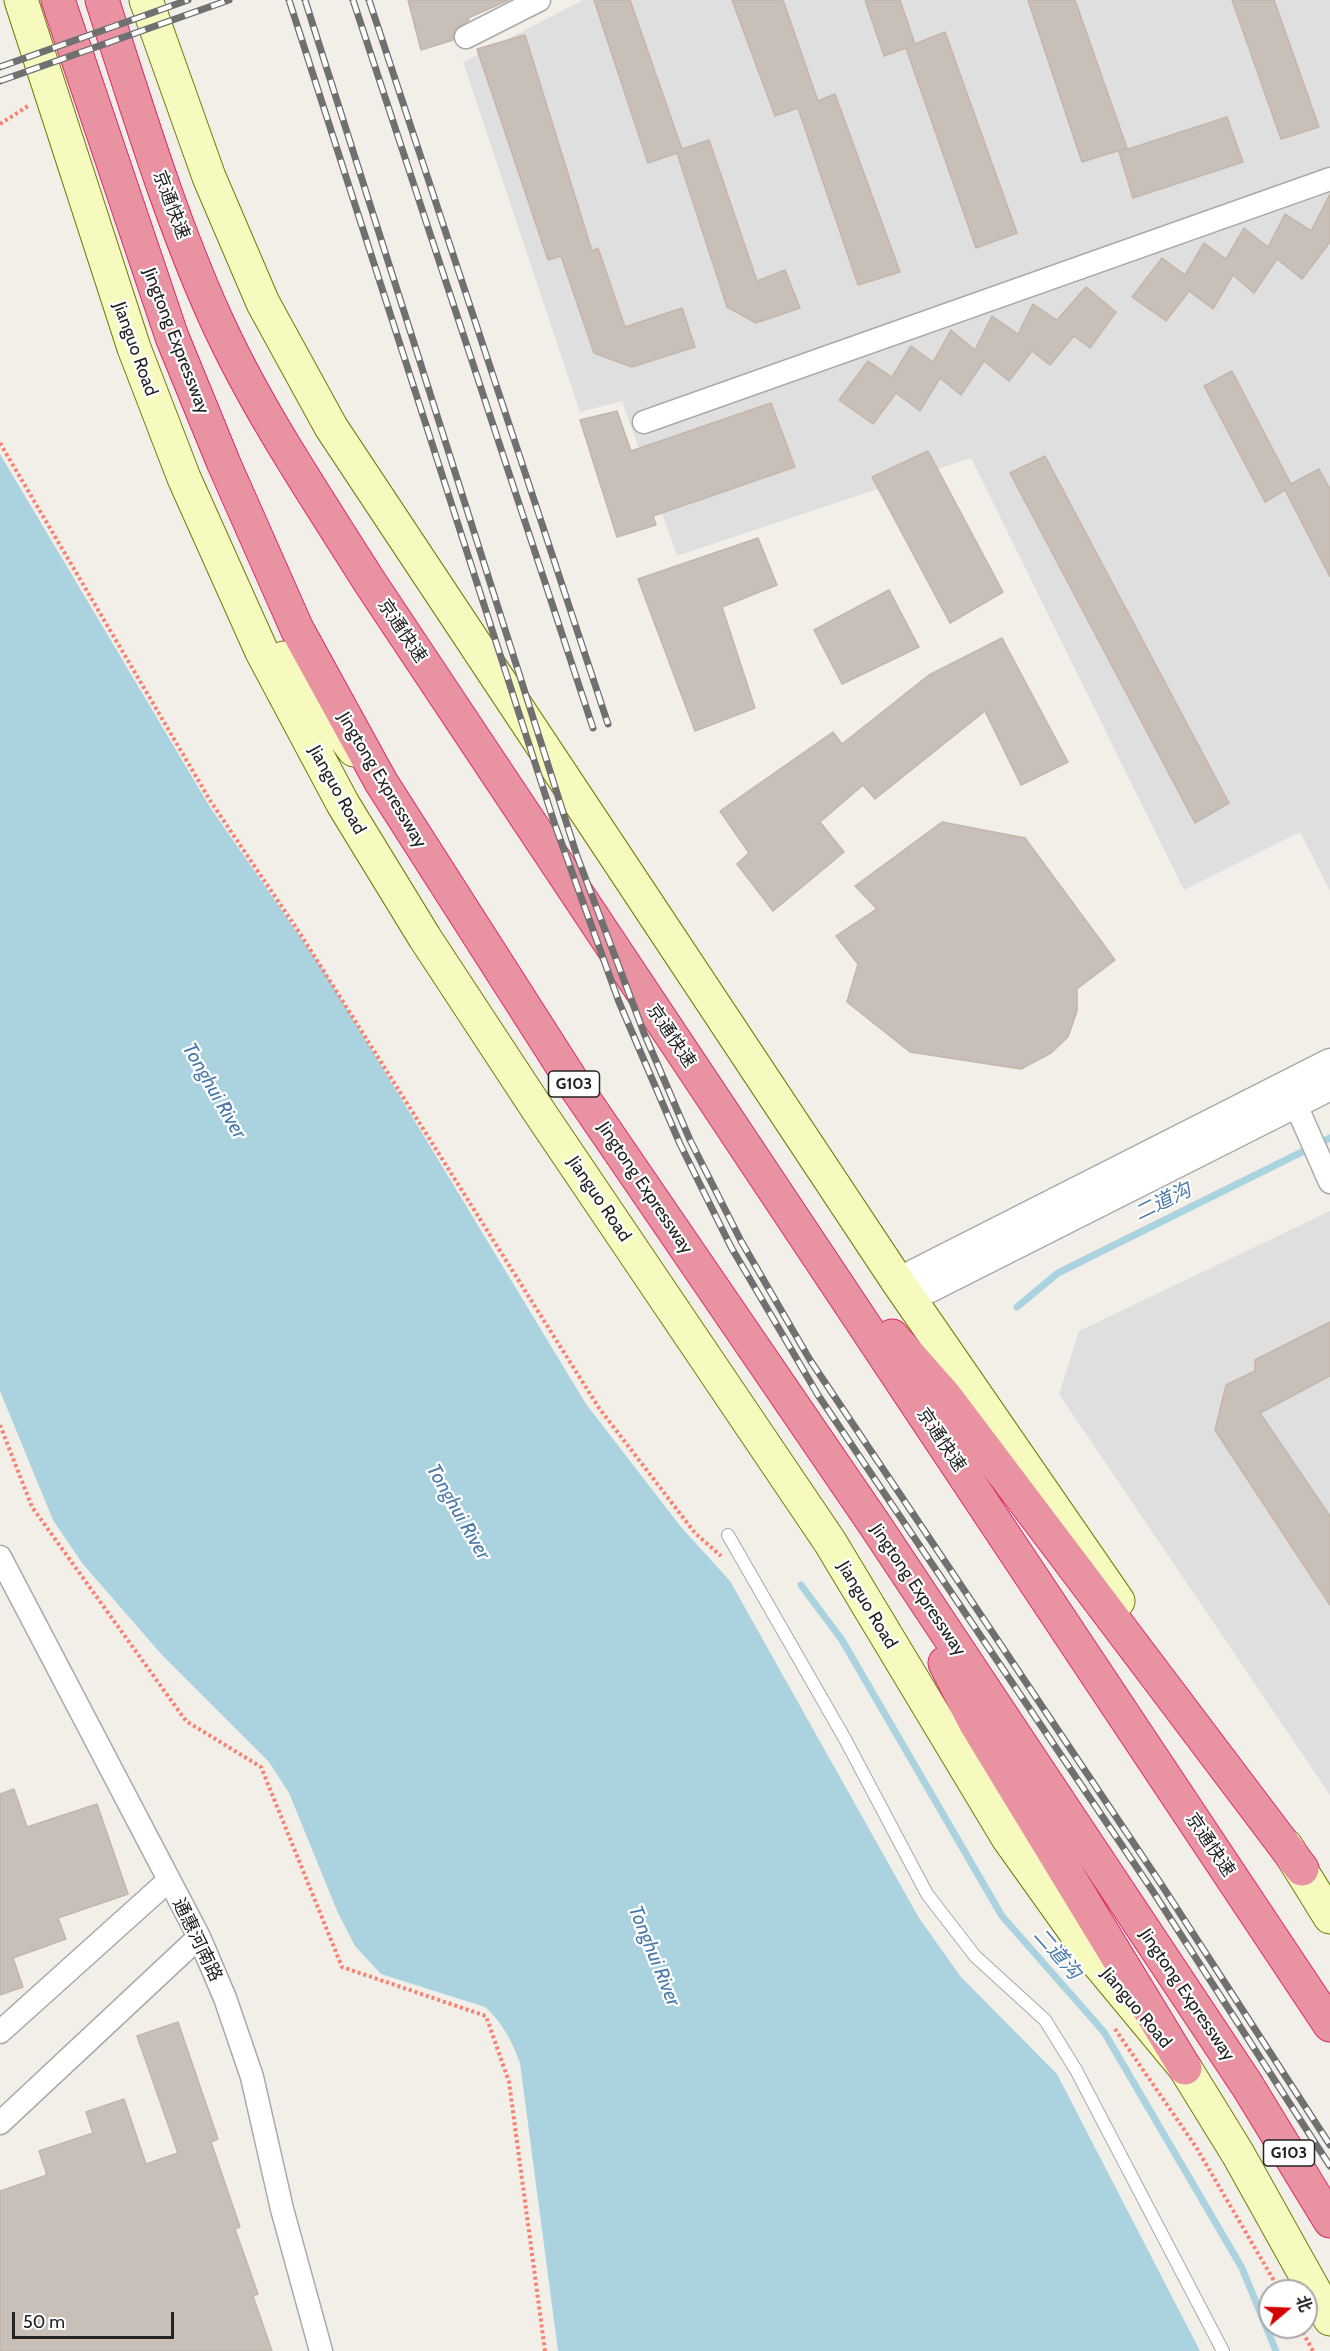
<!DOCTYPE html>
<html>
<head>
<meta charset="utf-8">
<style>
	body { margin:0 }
	#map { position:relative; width:1330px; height:2351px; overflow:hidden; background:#f2efe9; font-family:Cabin,"Noto Sans SC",sans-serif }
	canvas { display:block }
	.north { position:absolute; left:1258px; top:2279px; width:60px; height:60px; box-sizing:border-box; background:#fff; border:2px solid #a7a7a7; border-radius:50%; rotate:71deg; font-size:16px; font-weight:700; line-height:24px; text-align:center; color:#222 }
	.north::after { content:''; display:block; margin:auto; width:21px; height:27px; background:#d40000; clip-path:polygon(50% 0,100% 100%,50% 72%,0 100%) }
	.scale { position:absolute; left:12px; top:2312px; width:162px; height:27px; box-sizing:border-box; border:3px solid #222; border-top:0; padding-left:8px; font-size:18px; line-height:21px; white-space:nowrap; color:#222; -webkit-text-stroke:4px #fff; paint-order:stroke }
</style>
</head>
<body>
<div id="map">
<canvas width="1330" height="2351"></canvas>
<div class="north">北</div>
<div class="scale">50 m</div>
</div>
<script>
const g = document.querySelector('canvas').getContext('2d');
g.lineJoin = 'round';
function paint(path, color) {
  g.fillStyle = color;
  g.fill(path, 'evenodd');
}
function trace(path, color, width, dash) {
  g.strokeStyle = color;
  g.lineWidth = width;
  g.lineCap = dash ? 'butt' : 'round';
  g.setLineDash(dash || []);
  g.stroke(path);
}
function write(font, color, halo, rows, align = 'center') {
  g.font = font + ' Cabin,"Noto Sans SC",sans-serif';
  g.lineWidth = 4.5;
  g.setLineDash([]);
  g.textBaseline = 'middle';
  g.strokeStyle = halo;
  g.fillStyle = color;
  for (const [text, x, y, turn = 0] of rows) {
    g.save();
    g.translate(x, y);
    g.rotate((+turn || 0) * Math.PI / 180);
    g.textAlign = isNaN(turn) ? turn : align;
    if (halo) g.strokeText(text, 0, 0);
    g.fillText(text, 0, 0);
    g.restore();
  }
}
paint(new Path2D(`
	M583,0H1330V891L1300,832L1184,890L971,458L677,556L622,401L580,412L463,62Z
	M1330,1211V1795L1059,1394L1079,1331Z`), '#e0dfdf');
paint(new Path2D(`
	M0,454L210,807L324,971L586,1404L681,1527L730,1581L919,1918L961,1977L1057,2074L1200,2351H558L520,2063C512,2041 502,2022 485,2007L381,1974L355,1946L338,1913L289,1793L269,1762L162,1655L82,1563L53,1520L0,1391Z`), '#aad3df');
trace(new Path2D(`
	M1017,1307L1058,1273L1330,1138
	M801,1585L842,1640L1002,1916L1104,2032L1242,2268L1276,2351`), '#aad3df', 7);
const building = new Path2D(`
	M408,0H509L468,18L469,20L455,29L453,40L421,50Z
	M594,0H630L682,149L709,140L757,281L785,270L800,308L756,323L727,307L677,153L648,163Z
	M732,0H783L818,101L835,94L900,272L858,285L798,108L775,116Z
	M865,0H900L915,44L945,32L1017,233L976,248L906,48L884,56Z
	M1028,0H1075L1127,148L1082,162Z
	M1232,0H1274L1319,127L1281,139Z
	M525,35L592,251L598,248L625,327L682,308L695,347L632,367L594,353L561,256L548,260L477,49Z
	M1227,117L1243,162L1133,198L1119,152Z
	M1330,194V242L1302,279L1277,259L1254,293L1233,275L1213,309L1189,291L1166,321L1132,297L1162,258L1185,275L1204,243L1226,259L1244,228L1268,247L1285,214L1311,231Z
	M1086,287L1116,312L1090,348L1074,336L1050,365L1032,351L1009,381L984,361L961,395L940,378L920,411L896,393L873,424L839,400L868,361L892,377L911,346L933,362L951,330L975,350L992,316L1018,334L1033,304L1057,320Z
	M1232,371L1291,484L1319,469L1330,489V577L1285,490L1265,502L1204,386Z
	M771,403L795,467L653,516L656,525L617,537L580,420L617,411L631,451Z
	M928,451L1003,592L950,623L872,477Z
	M1045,456L1229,803L1195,823L1010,473Z
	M758,538L777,585L722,607L755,708L695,731L638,579Z
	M889,590L919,647L842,684L814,630Z
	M1002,638L1068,762L1021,785L985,711L875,799L863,785L820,822L844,852L773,911L737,864L749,853L720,811L833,732L842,744L929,675Z
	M942,822L1025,838L1115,960L1077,989V1011L1068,1037L1051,1053L1021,1069L910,1052L847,1002L858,964L836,936L877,909L855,886Z
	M1330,1322V1376L1260,1413L1330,1516V1605L1215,1430L1226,1385L1255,1371V1360Z
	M14,1789L27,1827L97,1804L128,1894L58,1918L66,1939L13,1958L23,1987L0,1995V1794Z
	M178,2022L218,2139L211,2142L240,2227L235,2229L258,2294L253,2296L272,2351H0V2191L47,2175L39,2151L93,2133L86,2112L124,2099L146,2164L178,2153L137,2036Z`);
paint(building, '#c7bfb8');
trace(building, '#c4b6ab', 1.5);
const service = new Path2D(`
	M728,1535L845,1739L927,1894L975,1956L1045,2020L1076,2070L1223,2351`);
const minor = new Path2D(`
	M466,37L539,0
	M644,422L1330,179
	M1295,1103L1330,1182
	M0,1557L199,1937L225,1998L252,2077L282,2209L321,2351
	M0,2032L168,1881
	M0,2123L199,1937`);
const tertiary = new Path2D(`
	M898,1282L1330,1063
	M910,1298L1330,1086`);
const secondary = new Path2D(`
	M21,0L134,348L184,478L262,652L343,804L425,938L540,1113L830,1542L1008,1838L1093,1957L1185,2068L1238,2154L1330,2319
	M146,0L209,177L263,303L331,427L898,1282L1118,1601
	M284,658L354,750
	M1286,1846L1330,1917`);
const motorway = new Path2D(`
	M58,0L172,337L224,464L297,629L381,782L577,1089L875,1525L1247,2085L1330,2221
	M102,0C137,107 169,215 215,317C257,410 315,495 369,581L1330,2025
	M892,1336L945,1396L1302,1869
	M945,1663L976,1724L1185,2068`);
trace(service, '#a9a9a9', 14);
trace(minor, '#a9a9a9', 25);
trace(tertiary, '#a9a9a9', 31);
trace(secondary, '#707d05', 35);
trace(motorway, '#dc2a67', 35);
trace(new Path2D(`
	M0,124L28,106
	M0,443L211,802L301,935L599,1408L695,1533L721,1556
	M0,1425L32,1507L186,1721L261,1767L342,1967L486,2016L509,2082L545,2351
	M1115,2029L1196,2147L1280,2291
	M1300,2327L1313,2351`), '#fa8072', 4, [3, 3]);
trace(service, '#fff', 12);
trace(minor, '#fff', 22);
trace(tertiary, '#fff', 28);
trace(secondary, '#f7fabf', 33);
trace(motorway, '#e892a2', 33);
const rail = new Path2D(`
	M289,0L555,825L619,1002L680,1144L731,1247L818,1395L1152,1890L1330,2166
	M305,0L577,856L644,1033L690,1140L741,1241L810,1360L1161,1884L1330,2145
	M353,0L593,728
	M369,0L608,724
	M0,67L188,0
	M0,81L229,0`);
trace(rail, '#707070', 7);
trace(rail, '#fff', 4.5, [14]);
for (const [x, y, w] of [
	[574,1084,51],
	[1289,2153,51]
]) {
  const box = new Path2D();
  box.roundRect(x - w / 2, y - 13, w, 26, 4.5);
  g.fillStyle = '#fff';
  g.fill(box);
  trace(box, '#222', 1.5);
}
write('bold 16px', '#222', null, [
	["G103",574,1084],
	["G103",1289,2153]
]);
write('18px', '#222', '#fff', [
	["京通快速",171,205,69],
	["Jingtong Expressway",176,341,69],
	["Jianguo Road",135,349,70],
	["京通快速",402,631,56],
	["Jingtong Expressway",382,780,59],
	["Jianguo Road",337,790,61],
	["京通快速",671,1036,56],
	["Jingtong Expressway",645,1188,56],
	["Jianguo Road",599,1199,56],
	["京通快速",941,1440,56],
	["Jingtong Expressway",918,1590,56],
	["Jianguo Road",867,1605,59],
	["京通快速",1210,1845,56],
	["通惠河南路",197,1940,64],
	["Jingtong Expressway",1187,1995,56],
	["Jianguo Road",1136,2008,50]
]);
write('italic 20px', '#4a7aab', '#fff', [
	["Tonghui River",214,1091,60],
	["二道沟",1163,1202,-26],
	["Tonghui River",458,1512,60],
	["二道沟",1057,1954,49],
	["Tonghui River",654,1956,68]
]);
</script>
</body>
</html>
